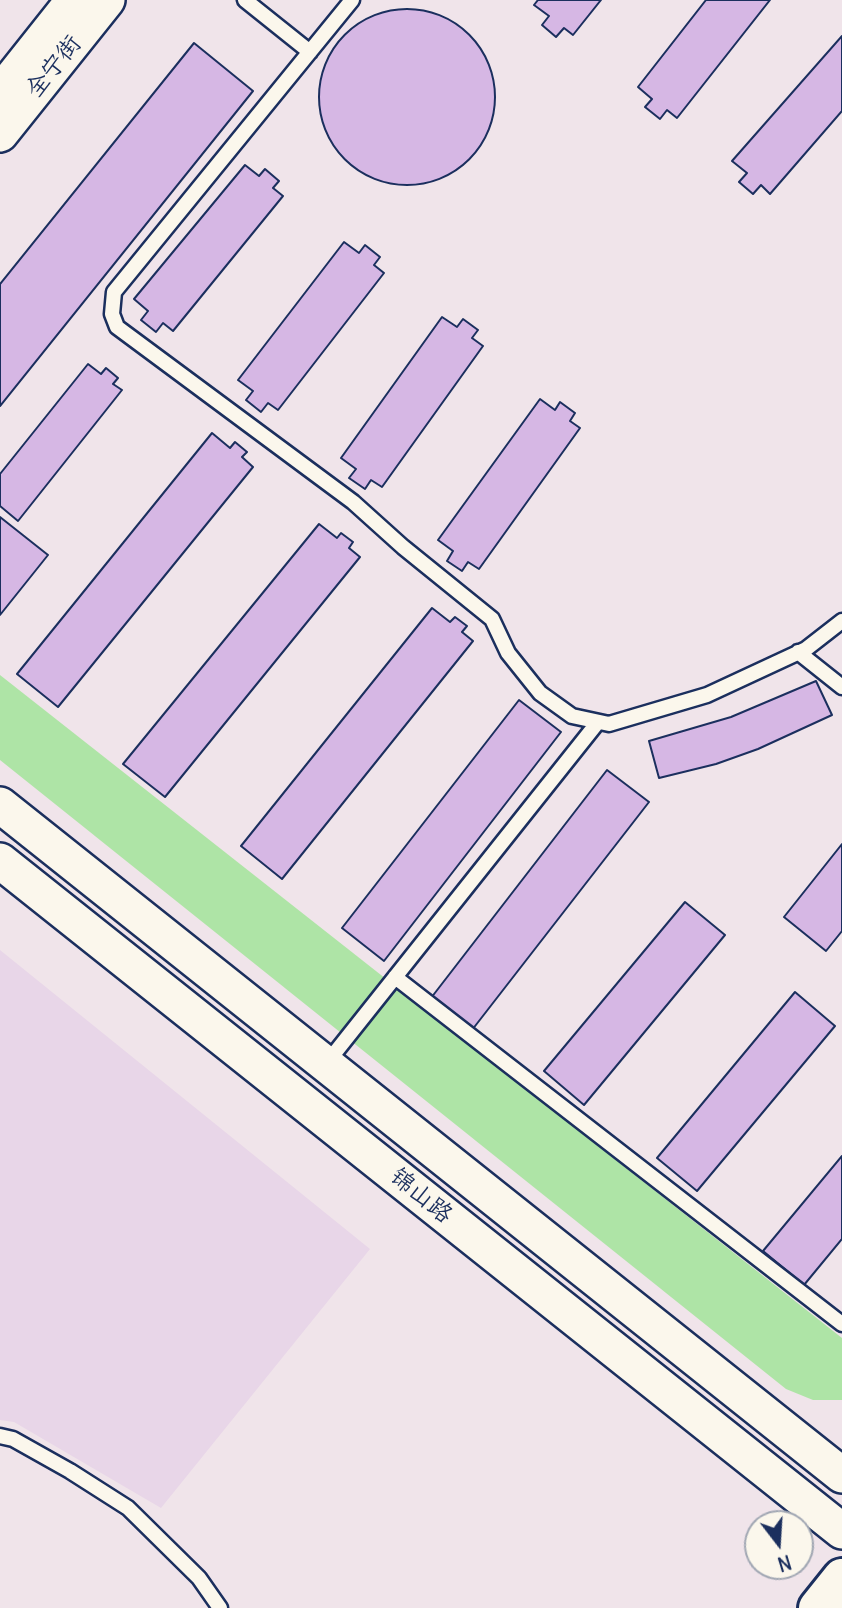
<!DOCTYPE html>
<html>
<head>
<meta charset="utf-8">
<style>
	body { margin:0 }
	#map { position:relative; width:842px; height:1608px; overflow:hidden; background:#f0e4ea; font-family:Delius,sans-serif }
	canvas { display:block }
	.north { position:absolute; left:744px; top:1510px; width:70px; height:70px; box-sizing:border-box; background:#fbf7ec; border:2px solid #a1a7b3; border-radius:50%; rotate:163deg; font-size:19px; font-weight:700; line-height:28px; text-align:center; color:#1b2f5e }
	.north::after { content:''; display:block; margin:auto; width:24px; height:32px; background:#1b2f5e; clip-path:polygon(50% 0,100% 100%,50% 72%,0 100%) }
</style>
</head>
<body>
<div id="map">
<canvas width="842" height="1608"></canvas>
<div class="north">N</div>
</div>
<script>
const g = document.querySelector('canvas').getContext('2d');
g.lineJoin = 'round';
function paint(path, color) {
  g.fillStyle = color;
  g.fill(path, 'evenodd');
}
function trace(path, color, width, dash) {
  g.strokeStyle = color;
  g.lineWidth = width;
  g.lineCap = dash ? 'butt' : 'round';
  g.setLineDash(dash || []);
  g.stroke(path);
}
function write(font, color, halo, rows, align = 'center') {
  g.font = font + ' Delius,"LXGW WenKai TC",sans-serif';
  g.lineWidth = 5;
  g.setLineDash([]);
  g.textBaseline = 'middle';
  g.strokeStyle = halo;
  g.fillStyle = color;
  for (const [text, x, y, turn = 0] of rows) {
    g.save();
    g.translate(x, y);
    g.rotate((+turn || 0) * Math.PI / 180);
    g.textAlign = isNaN(turn) ? turn : align;
    if (halo) g.strokeText(text, 0, 0);
    g.fillText(text, 0, 0);
    g.restore();
  }
}
paint(new Path2D(`
	M0,950L370,1249L161,1508L14,1422L0,1420Z`), '#e8d6e8');
paint(new Path2D(`
	M0,675L842,1338V1400H813L786,1389L0,760Z`), '#aee4a6');
const building = new Path2D(`
	M538,0H601L573,35L564,28L556,37L542,25L549,16L534,5Z
	M706,0H770L677,118L667,110L660,119L645,107L652,99L638,87Z
	M319 97a88 88 0 1 1 176 0a88 88 0 1 1-176 0Z
	M842,36V111L770,194L761,185L753,194L739,182L747,173L732,161Z
	M194,43L253,91L0,406V284Z
	M245,165L259,176L265,169L279,181L273,188L283,196L173,331L163,323L156,332L141,320L148,311L134,299Z
	M344,242L359,253L365,245L380,257L374,265L384,273L278,410L268,403L261,412L246,400L253,391L238,380Z
	M442,317L457,327L463,319L478,330L472,338L483,346L382,487L371,480L365,489L349,478L356,469L341,458Z
	M88,364L101,374L106,368L118,378L113,384L122,390L18,521L0,506V474Z
	M540,399L555,410L560,402L575,413L570,421L580,428L479,569L468,562L462,571L447,561L453,551L438,540Z
	M212,433L230,448L235,442L247,452L242,457L253,467L58,707L17,674Z
	M0,517L48,555L0,615Z
	M319,524L337,538L341,533L353,542L349,548L360,557L165,797L123,764Z
	M432,608L450,622L455,617L467,626L462,632L473,641L282,879L241,846Z
	M816,681L832,715L758,749L716,764L659,778L649,741L731,717Z
	M519,700L561,732L384,961L342,928Z
	M607,770L649,802L472,1030L431,998Z
	M842,844V931L826,951L784,917Z
	M685,902L725,935L584,1105L544,1071Z
	M795,992L835,1026L697,1191L657,1158Z
	M842,1156V1239L804,1285L763,1251Z`);
paint(building, '#d6b7e4');
trace(building, '#1b2f5e', 2);
const service = new Path2D(`
	M245,0L310,52
	M352,0L114,292L112,314L117,327L353,502L403,547L492,619L508,653L540,693L572,716L609,724L707,695L806,649L842,621
	M798,652L842,687
	M395,977L842,1324
	M326,1064L598,722
	M0,1436L13,1439L70,1471L128,1508L199,1578L220,1608`);
const tertiary = new Path2D(`
	M0,93L74,0
	M0,134L107,0
	M0,805L842,1475
	M0,861L842,1531`);
const secondary = new Path2D(`
	M818,1608L842,1578`);
trace(service, '#1b2f5e', 19);
trace(tertiary, '#1b2f5e', 40);
trace(secondary, '#1b2f5e', 44);
trace(service, '#fbf7ec', 14);
trace(tertiary, '#fbf7ec', 35);
trace(secondary, '#fbf7ec', 38);
write('24px', '#1b2f5e', '#fbf7ec', [
	["全宁街",54,67,-51],
	["锦山路",421,1196,39]
]);
</script>
</body>
</html>
